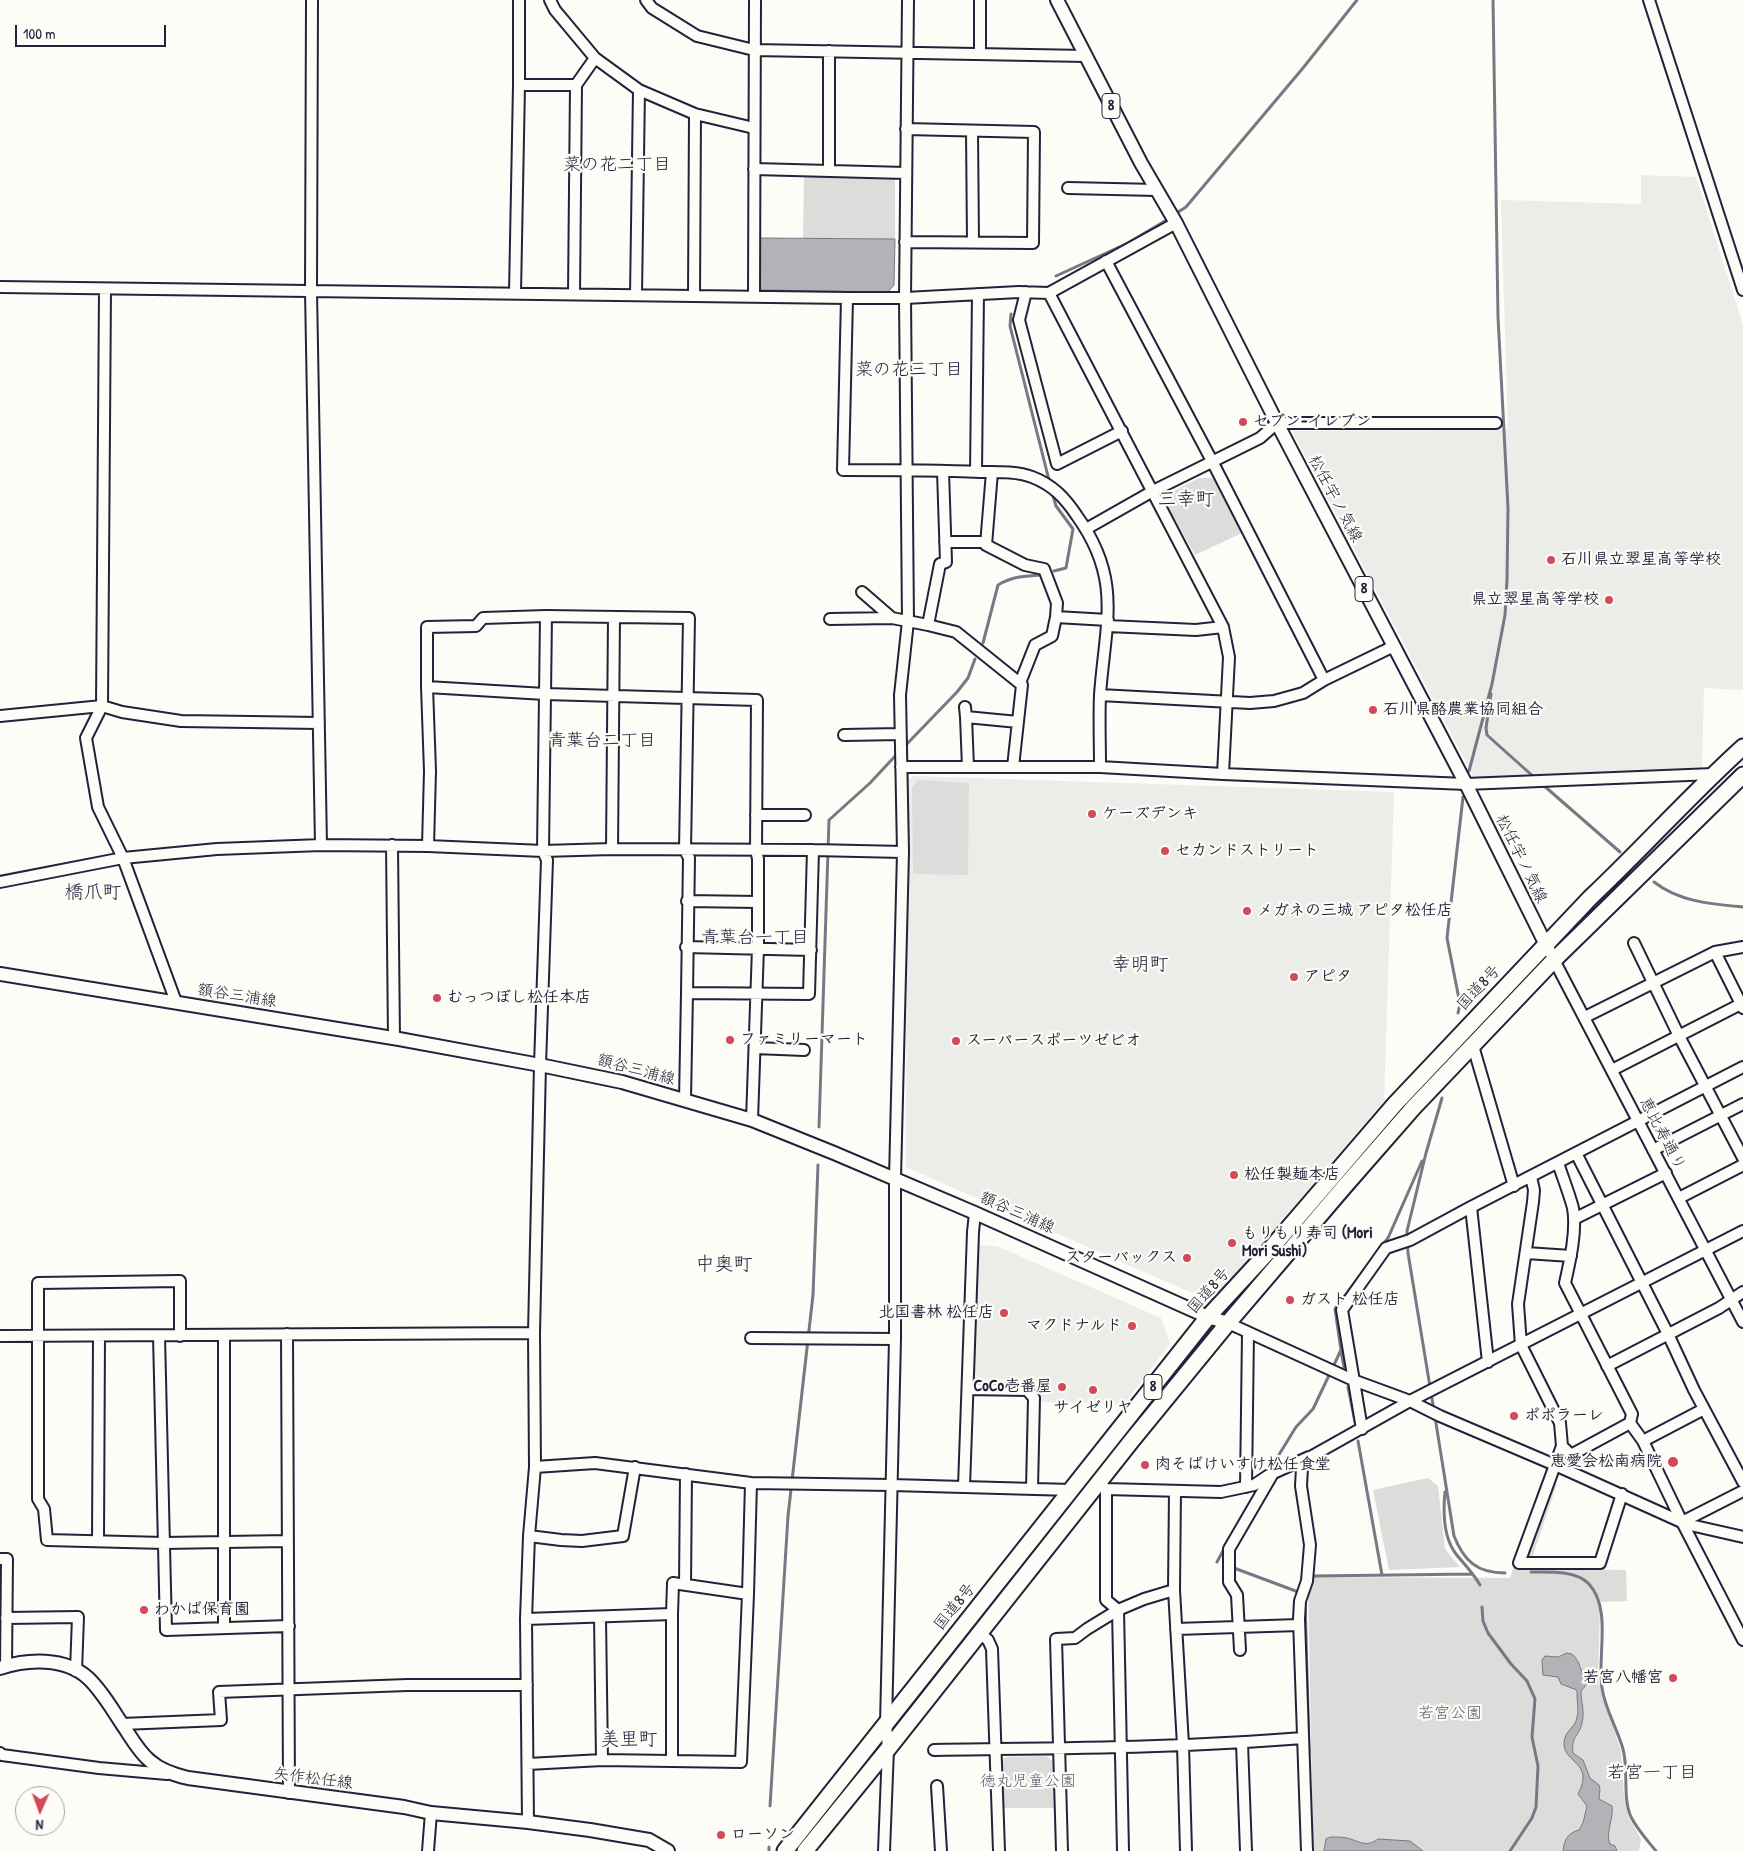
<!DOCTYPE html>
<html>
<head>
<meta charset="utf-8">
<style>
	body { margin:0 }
	#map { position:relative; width:1743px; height:1851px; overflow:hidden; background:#fdfcf7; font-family:"Patrick Hand",sans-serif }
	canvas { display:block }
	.north { position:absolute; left:15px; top:1786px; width:50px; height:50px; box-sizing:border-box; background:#fdfcf7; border:1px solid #a5a5ac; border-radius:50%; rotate:182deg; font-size:14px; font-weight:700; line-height:20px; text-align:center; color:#22223b }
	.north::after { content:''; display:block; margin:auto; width:18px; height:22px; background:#d1495b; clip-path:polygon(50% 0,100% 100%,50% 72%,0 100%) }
	.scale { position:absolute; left:15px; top:25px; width:151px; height:22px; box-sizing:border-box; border:2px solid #22223b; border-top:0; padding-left:6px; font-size:15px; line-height:18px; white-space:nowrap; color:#22223b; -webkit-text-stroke:4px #fdfcf7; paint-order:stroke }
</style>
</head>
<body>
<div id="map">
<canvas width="1743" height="1851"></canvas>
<div class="north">N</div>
<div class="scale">100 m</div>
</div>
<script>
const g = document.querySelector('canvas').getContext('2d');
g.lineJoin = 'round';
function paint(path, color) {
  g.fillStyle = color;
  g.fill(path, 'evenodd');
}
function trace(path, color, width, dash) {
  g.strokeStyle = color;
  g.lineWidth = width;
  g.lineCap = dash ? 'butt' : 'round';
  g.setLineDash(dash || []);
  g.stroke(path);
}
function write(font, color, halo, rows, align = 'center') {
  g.font = font + ' "Patrick Hand","Klee One",sans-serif';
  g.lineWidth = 4.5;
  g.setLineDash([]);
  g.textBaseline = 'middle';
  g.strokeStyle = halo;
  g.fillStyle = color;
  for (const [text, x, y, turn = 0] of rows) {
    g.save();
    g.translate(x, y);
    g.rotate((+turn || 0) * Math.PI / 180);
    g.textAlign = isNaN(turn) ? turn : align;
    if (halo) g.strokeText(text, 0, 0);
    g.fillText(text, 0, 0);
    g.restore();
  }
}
paint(new Path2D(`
	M1641,175L1696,177L1743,325V690L1704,688L1702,767L1476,781L1292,431L1508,430L1501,200L1641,204Z
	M913,776L1394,792L1384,1101L1224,1287L1192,1293L906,1167L907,781Z
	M977,1245L997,1246L1161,1318L1170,1344L1121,1408L1114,1403L1038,1402V1394L1030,1388L982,1387L973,1380Z`), '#ecece9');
paint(new Path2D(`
	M804,177L895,178V239L803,238Z
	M1199,478H1213L1242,533L1195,555L1166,504L1170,493Z
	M919,780L969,783L968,875L913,874L912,787Z
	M1428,1478L1438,1486L1445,1549L1460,1567L1389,1570L1373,1490Z
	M1541,1481L1557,1484L1530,1564L1536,1569L1626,1570L1627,1601L1598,1602L1600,1610L1598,1680L1621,1751L1624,1795L1629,1818L1641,1839L1639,1851H1313L1308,1577L1510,1578Z
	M1046,1756L1054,1762V1808H1002L1001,1761L1006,1757Z`), '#dddcdb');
const water = new Path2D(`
	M759,238L895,239L894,285L888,292L762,290L758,286Z
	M1567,1653L1572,1654C1581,1662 1581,1673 1587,1684L1581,1691C1581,1703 1585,1711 1582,1723C1579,1737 1571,1735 1573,1753L1583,1760L1590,1778L1599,1785L1600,1789L1599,1799L1612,1806C1614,1819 1605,1832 1610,1844L1615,1846L1617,1851H1563C1564,1840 1568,1833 1579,1830L1583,1823L1587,1806L1578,1794C1595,1763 1564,1763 1564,1744C1564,1730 1576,1728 1577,1717C1579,1710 1577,1702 1577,1694V1690L1561,1684L1558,1677L1543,1675L1542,1660L1545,1656L1558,1657Z
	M1331,1837C1336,1837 1342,1837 1347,1838C1359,1841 1366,1848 1378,1839L1410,1841L1423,1851H1324L1326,1839Z`);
paint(water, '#b2b2b7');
trace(water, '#787885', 1);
trace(new Path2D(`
	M1175,214L1186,207L1303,68L1357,0
	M1056,276L1128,243L1170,218
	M1011,314L1010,326L1050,484
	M1052,492L1056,506L1073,529L1066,568L1054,571
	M983,643L998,585C1013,576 1026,576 1042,575
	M1491,694L1486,728L1487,735L1535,778
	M904,747L957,692L968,678L975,659
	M1469,771L1492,684L1505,615L1507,580L1508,508L1498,317L1493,0
	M1542,784L1620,852
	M1654,882C1680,902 1711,904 1743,907
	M1458,1013L1460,1004L1447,938L1463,797
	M819,1127L829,820L870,783L898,753
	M1381,1247L1388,1238L1422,1161
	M1341,1351L1344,1367
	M1348,1387L1355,1422
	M1434,1411L1408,1253L1407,1231L1426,1153L1442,1098
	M1435,1417L1454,1536C1464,1561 1477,1573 1505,1573
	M1358,1441L1382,1575
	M1272,1466L1296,1427L1313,1409L1341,1350L1335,1309L1373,1258
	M1445,1492C1443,1512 1443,1537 1456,1554C1464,1564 1474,1574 1480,1585
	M1217,1562L1225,1547
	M1234,1568L1301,1593
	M1531,1572C1549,1572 1576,1570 1589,1584C1612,1609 1597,1656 1602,1688C1605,1709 1617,1728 1623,1749C1629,1771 1622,1796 1631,1817C1637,1829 1647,1840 1656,1851
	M1310,1581L1314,1576L1472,1574
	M1305,1597L1309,1753
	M1482,1607L1483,1621L1488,1633L1511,1664L1527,1681L1535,1699L1532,1737L1538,1766L1536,1807L1532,1818L1510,1851
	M770,1806L788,1516L813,1295L818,1165
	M769,1851V1847`), '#787885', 3);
const minor = new Path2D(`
	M312,0L311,291L321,845
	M550,0L555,10L595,58L639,90L695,114L754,128
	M646,0L652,8L697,36L754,50L1086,56
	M1649,0L1743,290
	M980,54V0
	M519,85V0
	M972,131L973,242
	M754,169L906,173
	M829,171V51
	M1068,188L1157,190
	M905,242L1033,243L1034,132L906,129
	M0,287L847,298H905L1019,292L1049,293L1176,223
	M105,289L102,706L86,738L98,807L123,858L176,1002
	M1026,292L1019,320L1057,464L1122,431
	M515,293L519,85H576
	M1049,293L1223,627L1229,657L1223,774
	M574,294L576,85L595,58
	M636,295L639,90
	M694,296L695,114
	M754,296L755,0
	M847,298L843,470C888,470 934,470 980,472C996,472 1017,471 1032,477C1053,485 1065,498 1077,516C1123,580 1105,624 1100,695C1099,719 1100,743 1100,767
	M976,472L978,294
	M992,472L986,545L1025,565L1044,569L1057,603L1056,617
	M1086,529L1153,491L1260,438L1277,423H1496
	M945,542H986
	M862,592L892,618
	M830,619L892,618L928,625L940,564L946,562L943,471
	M928,625L956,632L1022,685L1013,767
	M1108,626L1196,630L1223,627
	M1324,680L1394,646
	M1020,683L1035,645L1052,636L1056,617L1108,620
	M427,687V627L476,626L483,618L546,616
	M1100,695L1250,703L1274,701L1303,693L1324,680L1212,461L1106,261
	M965,707L966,717
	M0,716L102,706L122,712L181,721L319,723
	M844,735L900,734
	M901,767H1100L1223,774L1466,784L1713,774
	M968,767L966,717L1018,722
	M756,815H805
	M392,845L394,1039
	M428,846L430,771L427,687L545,694L757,700L756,850L758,859V948L752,1120
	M612,849L614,617
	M0,882L123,858L217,849L321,845L428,846L543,851L612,849L813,850L903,852
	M687,901L758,902
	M1634,943L1679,1036L1743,1158
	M686,947L811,950
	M1715,952L1743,1008
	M1554,960L1743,1322
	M1585,1017L1715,952L1743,947
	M1473,1046L1514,1186
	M755,1048L804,1050
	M1612,1070L1743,1003
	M685,1100L687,993
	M1653,1150L1743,1104
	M1576,1153L1668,1334L1694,1390L1743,1482
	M1558,1163C1563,1178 1569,1193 1573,1208C1577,1230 1570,1261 1565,1283L1632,1414L1630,1423L1643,1441L1682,1522L1743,1640
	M1531,1177L1534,1190L1533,1202L1518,1304L1521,1345L1560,1423L1562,1446L1519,1563H1600L1622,1494
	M1679,1198L1743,1165
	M1471,1207L1488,1362
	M1574,1219L1666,1173
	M1526,1253L1571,1256
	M1228,1323L1353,1380L1410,1401L1440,1416L1555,1465L1686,1524L1743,1537
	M287,1334L289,1793
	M0,1336L534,1333
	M159,1336L166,1630L289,1626
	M180,1336V1281L38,1283V1499L44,1509L47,1540L164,1543L287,1541
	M751,1338L895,1339
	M1607,1366L1719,1308L1743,1292
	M968,1389L1027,1390L1034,1398L1032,1489
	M1362,1429L1342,1310L1386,1248L1410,1240L1471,1207L1743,1067
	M1643,1441L1704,1409
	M1562,1446L1571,1455L1630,1423
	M535,1467L595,1463L751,1483L892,1485L1071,1490
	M1097,1482L1106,1489V1600L1118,1610L1123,1851
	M964,1487L973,1232L975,1213
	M1246,1487L1248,1333
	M1106,1489L1221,1492L1254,1485L1269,1475L1309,1457
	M1175,1491L1174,1590L1183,1745L1186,1851
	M1682,1522L1743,1491
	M529,1536L561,1540L582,1541L623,1536L635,1467
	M98,1541L99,1336
	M0,1559H7L6,1666
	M685,1585L686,1474
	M748,1594L751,1483
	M672,1614V1760
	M600,1617L602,1760
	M6,1618L78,1617L76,1671
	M526,1619L672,1614L673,1583L748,1594L741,1762L602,1760L528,1764
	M224,1628V1335
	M1176,1629L1299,1625
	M979,1633L988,1640L992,1649L999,1851
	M1240,1650L1237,1595L1229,1582V1549L1272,1475
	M122,1724L221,1720L219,1692L407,1685H527
	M1242,1743L1246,1851
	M934,1750C1057,1748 1180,1748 1303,1738
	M0,1753L2,1755L99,1768L167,1774
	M937,1786L941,1851
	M528,1822L526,1619L529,1536L535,1467L534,1333L540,1065L547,860L543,851L546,616L689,618L685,850L689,858L687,993L809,994L813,850
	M428,1851L431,1813
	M884,1851L888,1749L886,1724L895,1339V1178L903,852L900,695L908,621L905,298L908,0
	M1062,1851L1056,1639L1075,1638L1087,1629L1118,1610L1144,1599L1174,1590
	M1307,1851L1299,1619L1300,1601L1307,1581L1310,1545L1301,1486L1302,1468L1312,1456L1410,1401L1743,1231`);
const major = new Path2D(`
	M1057,0L1141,163L1176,223L1277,423L1466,784L1549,951
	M0,974L399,1039L540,1065L622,1082L752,1120L834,1153L975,1213L1208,1317L1228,1323
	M0,1668C27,1659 65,1657 88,1678C102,1691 112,1709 122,1724C131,1737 138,1751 150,1761C161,1771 175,1775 188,1778L404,1807L431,1813L528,1822L590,1830L649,1840L668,1851`);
const highway = new Path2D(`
	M785,1851L1208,1317L1267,1253L1395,1104L1590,898C1642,849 1690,795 1743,747
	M805,1851L888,1749L1133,1439L1228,1323L1344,1187L1413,1108L1554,960L1743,775`);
trace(minor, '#22223b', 14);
trace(major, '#22223b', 16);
trace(highway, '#22223b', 19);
trace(minor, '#fdfcf7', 10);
trace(major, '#fdfcf7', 12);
trace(highway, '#fdfcf7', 15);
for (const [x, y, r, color] of [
	[1243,422,5,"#d1495b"],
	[1551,560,5,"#d1495b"],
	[1609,600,5,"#d1495b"],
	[1373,710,5,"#d1495b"],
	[1092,814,5,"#d1495b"],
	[1165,851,5,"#d1495b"],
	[1247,911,5,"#d1495b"],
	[1294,977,5,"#d1495b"],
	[437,998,5,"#d1495b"],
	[730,1040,5,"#d1495b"],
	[956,1041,5,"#d1495b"],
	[1234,1175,5,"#d1495b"],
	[1232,1243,5,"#d1495b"],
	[1187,1258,5,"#d1495b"],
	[1290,1300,5,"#d1495b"],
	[1004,1313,5,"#d1495b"],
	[1132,1326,5,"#d1495b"],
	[1062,1387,5,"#d1495b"],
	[1093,1390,5,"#d1495b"],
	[1514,1416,5,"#d1495b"],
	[1673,1462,6,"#d1495b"],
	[1145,1465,5,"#d1495b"],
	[144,1610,5,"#d1495b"],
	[1673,1678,5,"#d1495b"],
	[721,1835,5,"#d1495b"]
]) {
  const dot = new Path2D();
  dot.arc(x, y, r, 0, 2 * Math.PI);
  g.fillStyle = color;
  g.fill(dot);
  trace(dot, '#fdfcf7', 2);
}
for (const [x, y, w] of [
	[1111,106,18],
	[1364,589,18],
	[1153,1387,18]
]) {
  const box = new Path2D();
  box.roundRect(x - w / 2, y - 12.5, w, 25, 4);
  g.fillStyle = '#fdfcf7';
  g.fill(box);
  trace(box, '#22223b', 1);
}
write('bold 15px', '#22223b', null, [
	["8",1111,106],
	["8",1364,589],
	["8",1153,1387]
]);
write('bold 16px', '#22223b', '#fdfcf7', [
	["セブン-イレブン",1253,422],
	["石川県立翠星高等学校",1561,560],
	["県立翠星高等学校",1599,600,"right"],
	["石川県酪農業協同組合",1383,710],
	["ケーズデンキ",1102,814],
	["セカンドストリート",1175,851],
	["メガネの三城 アピタ松任店",1257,911],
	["アピタ",1304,977],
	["むっつぼし松任本店",447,998],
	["ファミリーマート",740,1040],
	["スーパースポーツゼビオ",966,1041],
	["松任製麺本店",1244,1175],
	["もりもり寿司 (Mori",1242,1234],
	["Mori Sushi)",1242,1252],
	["スターバックス",1177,1258,"right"],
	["ガスト 松任店",1300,1300],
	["北国書林 松任店",994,1313,"right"],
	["マクドナルド",1122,1326,"right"],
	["CoCo壱番屋",1052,1387,"right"],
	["サイゼリヤ",1093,1408,"center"],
	["ポポラーレ",1524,1416],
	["恵愛会松南病院",1662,1462,"right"],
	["肉そばけいすけ松任食堂",1155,1465],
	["わかば保育園",154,1610],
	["若宮八幡宮",1663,1678,"right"],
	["ローソン",731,1835]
], 'left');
write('16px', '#22223b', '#fdfcf7', [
	["松任宇ノ気線",1335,499,62],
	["松任宇ノ気線",1521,859,64],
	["国道8号",1479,988,-47],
	["額谷三浦線",237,996,9],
	["額谷三浦線",636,1070,15],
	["恵比寿通り",1662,1134,62],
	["額谷三浦線",1017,1213,24],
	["国道8号",1209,1291,-49],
	["国道8号",955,1607,-51],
	["矢作松任線",313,1779,7]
]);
write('16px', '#5a5a6b', '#fdfcf7', [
	["若宮公園",1450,1714],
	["徳丸児童公園",1028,1782]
]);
write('18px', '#22223b', '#fdfcf7', [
	["菜の花二丁目",617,165],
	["菜の花三丁目",909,370],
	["青葉台二丁目",602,741],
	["青葉台一丁目",755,938],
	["若宮一丁目",1652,1773]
]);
write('19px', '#22223b', '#fdfcf7', [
	["三幸町",1186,500],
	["橋爪町",93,893],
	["幸明町",1140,965],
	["中奥町",724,1265],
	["美里町",629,1740]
]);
</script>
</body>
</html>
